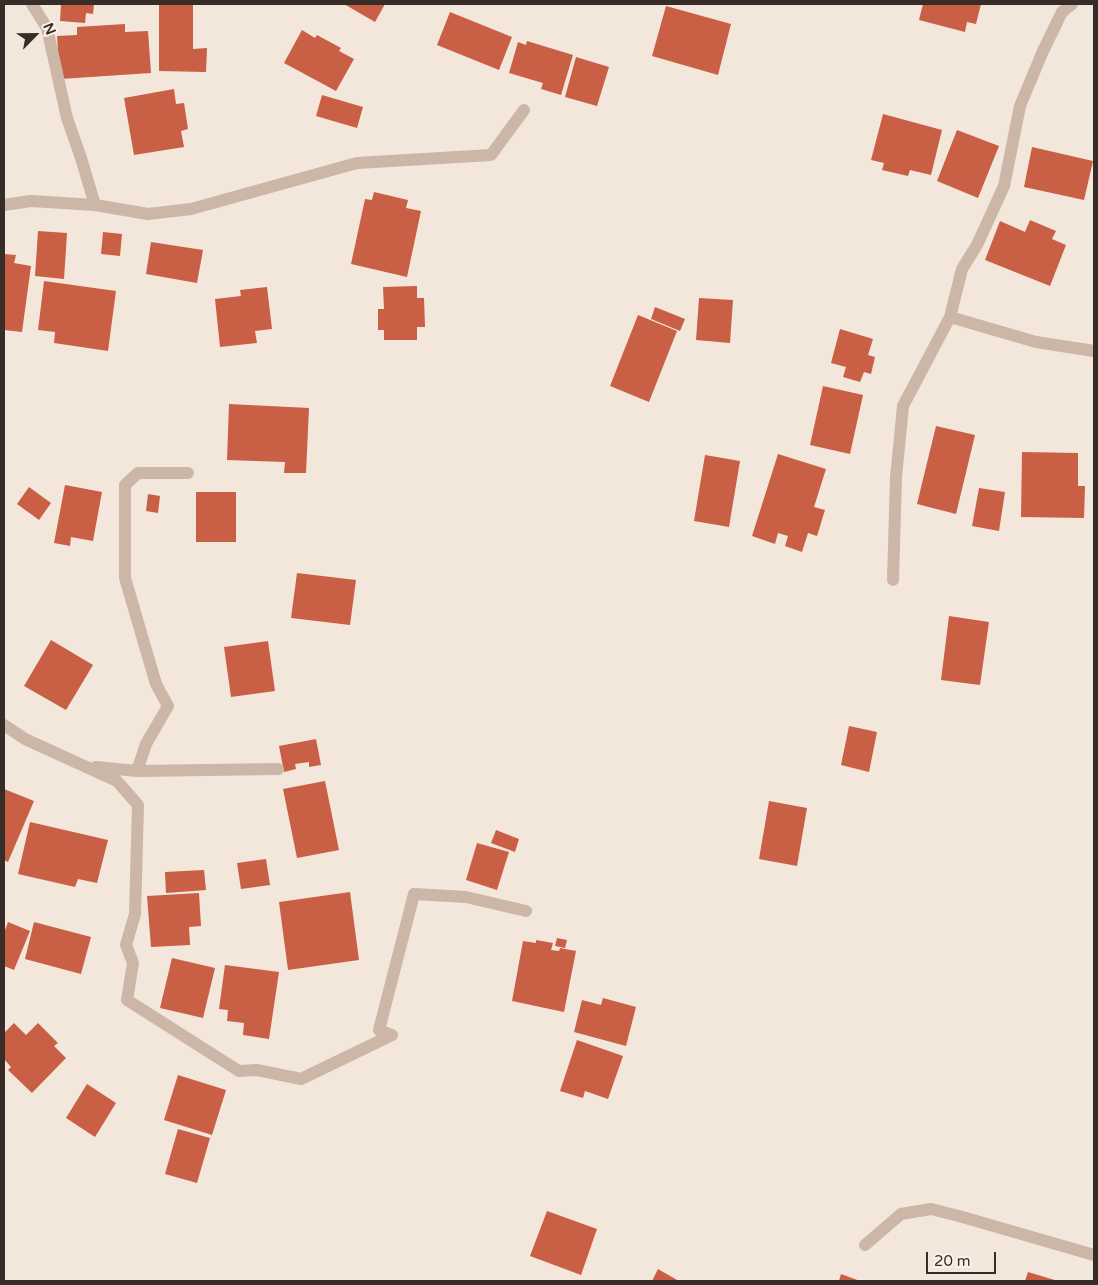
<!DOCTYPE html>
<html>
<head>
<meta charset="utf-8">
<style>
	body { margin:0 }
	#map { position:relative; width:1098px; height:1285px; overflow:hidden; background:#f3e7dc; font-family:"Varela Round",sans-serif }
	canvas { display:block }
	.frame { position:absolute; inset:0; border:5px solid #382c28; pointer-events:none }
	.north { position:absolute; left:10px; top:10px; width:50px; height:50px; -webkit-text-stroke:4px #faf1e9; paint-order:stroke; rotate:67deg; font-size:14px; font-weight:700; line-height:20px; text-align:center; color:#382c28 }
	.north::after { content:''; display:block; margin:auto; width:18px; height:22px; background:#382c28; clip-path:polygon(50% 0,100% 100%,50% 72%,0 100%) }
	.scale { position:absolute; left:926px; top:1252px; width:70px; height:22px; box-sizing:border-box; border:2px solid #382c28; border-top:0; padding-left:6px; font-size:15px; line-height:18px; white-space:nowrap; color:#382c28; -webkit-text-stroke:4px #faf1e9; paint-order:stroke }
</style>
</head>
<body>
<div id="map">
<canvas width="1098" height="1285"></canvas>
<div class="frame"></div>
<div class="north">N</div>
<div class="scale">20 m</div>
</div>
<script>
const g = document.querySelector('canvas').getContext('2d');
g.lineJoin = 'round';
function paint(path, color) {
  g.fillStyle = color;
  g.fill(path, 'evenodd');
}
function trace(path, color, width, dash) {
  g.strokeStyle = color;
  g.lineWidth = width;
  g.lineCap = dash ? 'butt' : 'round';
  g.setLineDash(dash || []);
  g.stroke(path);
}
paint(new Path2D(`
	M61,4H94L93,14L86,13L85,23L60,21Z
	M159,4H193V49L207,48L206,72L159,71Z
	M344,4H385L375,22Z
	M923,4H981L976,24L967,22L965,32L919,20Z
	M666,6L731,24L718,75L652,56Z
	M450,12L512,37L499,70L437,45Z
	M125,24V32L148,31L151,73L60,79L57,36L77,35V27Z
	M302,30L315,38L317,35L341,48L339,51L354,59L336,91L284,63Z
	M527,41L573,55L561,95L541,89L543,83L509,73L518,42L526,45Z
	M576,57L609,67L597,106L565,97Z
	M174,89L176,104L184,103L188,129L181,131L184,147L134,155L124,98Z
	M322,95L363,107L357,128L316,116Z
	M883,114L942,130L931,175L910,170L908,176L882,170L884,163L871,160Z
	M957,130L999,146L978,198L937,181Z
	M1032,147L1093,161L1084,200L1024,187Z
	M374,192L408,200L406,208L421,211L407,277L351,264L365,199L372,200Z
	M1030,220L1056,231L1052,239L1066,245L1050,286L985,260L1000,221L1025,232Z
	M38,231L67,233L64,279L35,276Z
	M103,232L122,234L120,256L101,254Z
	M151,242L203,250L197,283L146,274Z
	M4,254L16,255L14,263L31,266L22,332L4,330Z
	M44,281L116,291L108,351L54,343L55,332L38,330Z
	M417,286V298H424L425,327H417V340H384V330H378V309H384L383,287Z
	M267,287L272,329L255,331L257,343L220,347L215,299L241,296L240,290Z
	M699,298L733,300L730,343L696,340Z
	M655,307L685,319L680,331L651,319Z
	M638,315L677,331L649,402L610,386Z
	M840,329L873,339L868,355L875,357L871,374L864,372L860,382L843,377L846,367L831,363Z
	M823,386L863,395L850,454L810,445Z
	M229,404L309,408L306,473H284L285,462L227,460Z
	M936,426L975,435L956,514L917,504Z
	M1022,452L1078,453V486H1085L1084,518L1021,517Z
	M778,454L826,469L814,507L825,510L817,536L808,533L802,552L785,546L788,536L778,533L775,544L752,536Z
	M705,455L740,461L729,527L694,521Z
	M65,485L102,492L93,541L71,537L70,546L54,543Z
	M29,487L51,503L39,520L17,504Z
	M979,488L1005,492L999,531L972,526Z
	M196,492H236V542H196Z
	M148,494L160,496L158,513L146,511Z
	M297,573L356,580L350,625L291,618Z
	M949,616L989,622L980,685L941,680Z
	M51,640L93,665L66,710L24,686Z
	M268,641L275,691L231,697L224,647Z
	M849,726L877,732L869,772L841,765Z
	M316,739L321,765L309,767V762L295,764L296,769L284,772L279,746Z
	M325,781L339,850L297,858L283,789Z
	M4,789L34,801L8,862L4,860Z
	M769,801L807,808L797,866L759,859Z
	M30,822L108,840L97,883L78,879L75,887L18,874Z
	M496,830L519,839L515,852L491,843Z
	M477,843L509,852L497,890L466,880Z
	M266,859L270,885L241,889L237,863Z
	M204,870L206,890L166,893L165,872Z
	M350,892L359,960L288,970L279,902Z
	M199,893L201,926L189,927L190,945L151,947L147,896Z
	M8,922L30,931L14,970L4,966V933Z
	M34,922L91,937L81,974L25,959Z
	M557,938L567,940L565,948L555,946Z
	M536,940L553,943L551,950L559,951L560,948L576,951L564,1012L512,1001L523,941L536,943Z
	M172,958L215,968L203,1018L160,1008Z
	M225,965L279,972L269,1039L243,1035L244,1023L227,1021L228,1010L219,1009Z
	M603,998L636,1007L626,1046L574,1032L582,1000L601,1005Z
	M14,1023L26,1035L38,1023L58,1043L54,1046L66,1058L32,1093L8,1070L11,1067L4,1059V1033Z
	M577,1040L623,1056L608,1099L585,1091L583,1098L560,1091Z
	M178,1075L226,1090L212,1135L164,1120Z
	M87,1084L116,1103L95,1137L66,1118Z
	M178,1129L210,1138L197,1183L165,1174Z
	M547,1211L597,1229L581,1275L530,1256Z
	M658,1269L679,1281H652Z
	M1028,1272L1058,1281H1025Z
	M841,1274L860,1281H839Z`), '#c95f44');
trace(new Path2D(`
	M32,4L47,28L67,118L81,158L95,205L148,214L191,209L357,163L491,155L524,110
	M4,205L31,201L95,205
	M950,317L1036,342L1094,351
	M893,580L896,477L903,406L950,317L962,269L977,245L1004,186L1020,106L1043,51L1062,12L1072,4
	M4,725L25,739L117,781L138,805L135,914L126,945L133,963L127,1000L239,1071L257,1070L301,1079L392,1035
	M96,767L137,771L146,744L168,706L156,684L125,578V485L138,473H188
	M137,771L278,769
	M392,1035L379,1030L414,894L466,897L526,911
	M865,1245L901,1214L931,1209L959,1216L1094,1255`), '#cbb6a7', 12);
</script>
</body>
</html>
